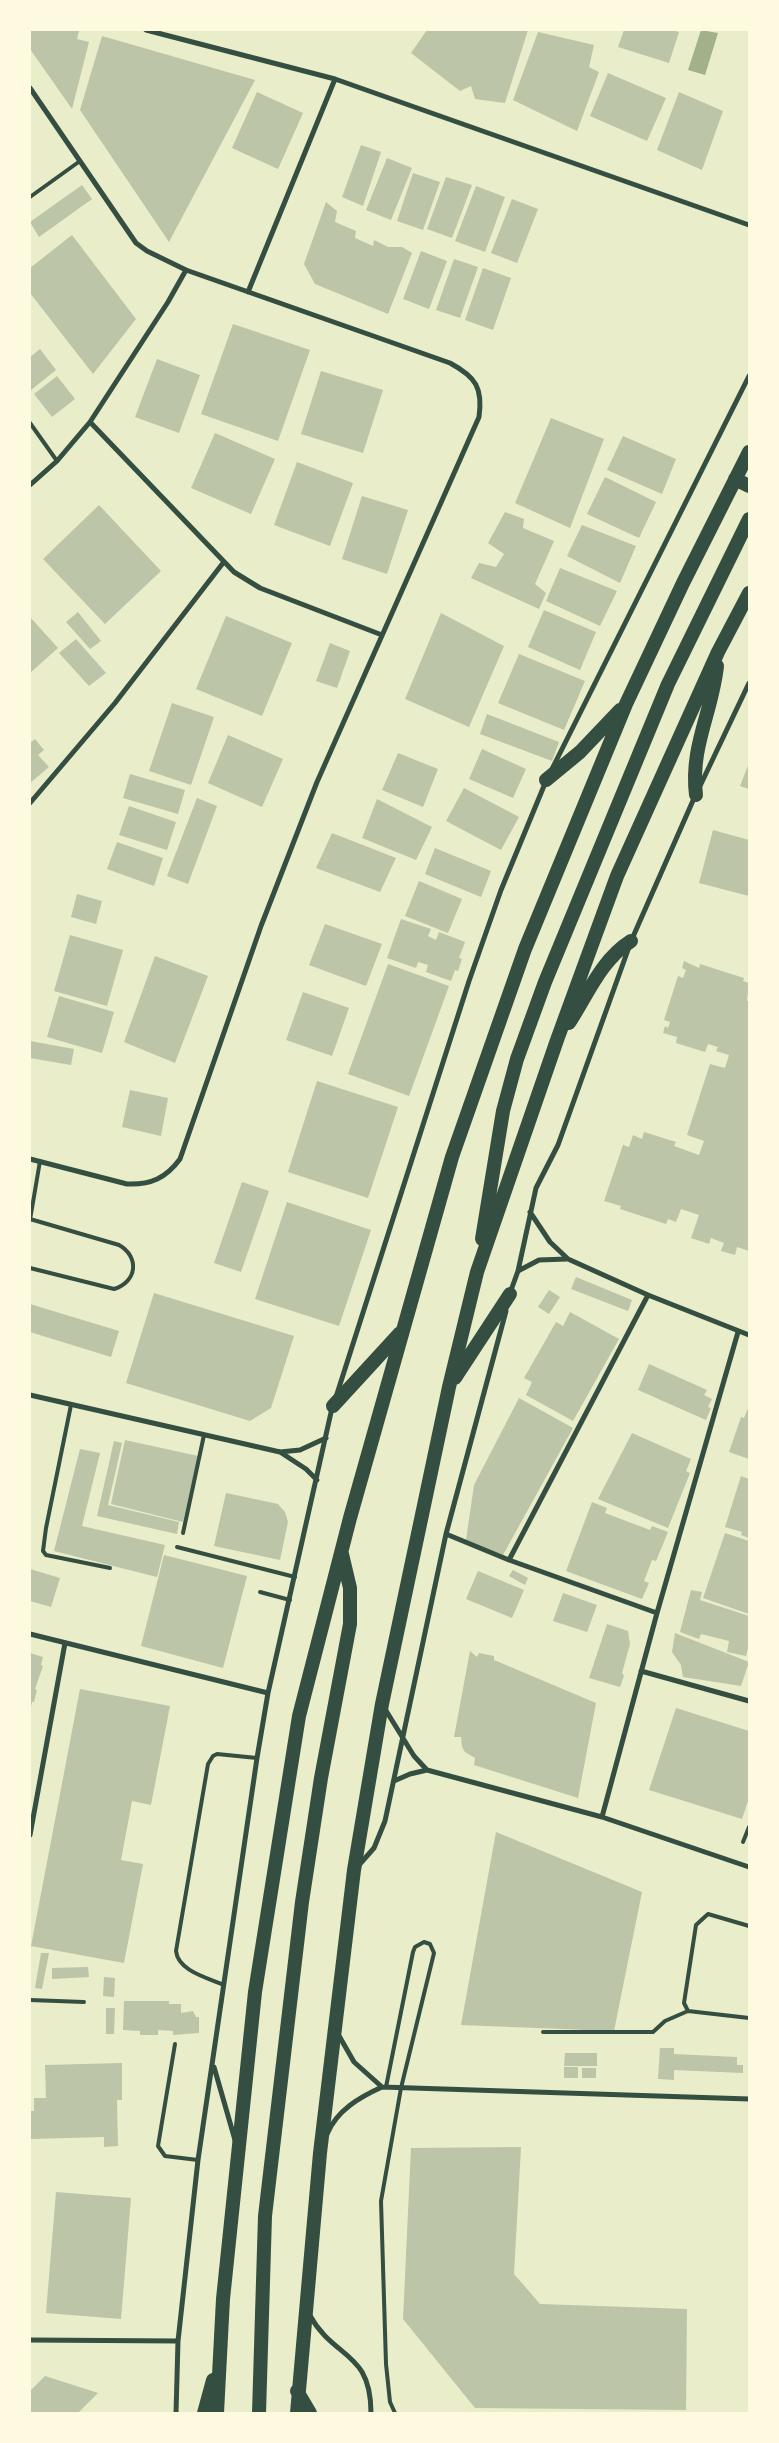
<!DOCTYPE html>
<html>
<head>
<meta charset="utf-8">
<style>
	body { margin:0 }
	#map { position:relative; width:779px; height:2443px; overflow:hidden; background:#e9edc9; font-family:Jost,sans-serif }
	canvas { display:block }
	.frame { position:absolute; inset:0; border:31px solid #fefae0; pointer-events:none }
</style>
</head>
<body>
<div id="map">
<canvas width="779" height="2443"></canvas>
<div class="frame"></div>
</div>
<script>
const g = document.querySelector('canvas').getContext('2d');
g.lineJoin = 'round';
function paint(path, color) {
  g.fillStyle = color;
  g.fill(path, 'evenodd');
}
function trace(path, color, width, dash) {
  g.strokeStyle = color;
  g.lineWidth = width;
  g.lineCap = dash ? 'butt' : 'round';
  g.setLineDash(dash || []);
  g.stroke(path);
}
paint(new Path2D(`
	M701,30L718,33L705,75L688,70Z`), '#a3b18a');
paint(new Path2D(`
	M30,30H74L79,31L77,39L89,42L72,109L30,49Z
	M427,30H528L505,103L475,99L471,86L460,91L411,53Z
	M624,30H671L679,32L669,63L618,47Z
	M538,32L594,45L589,67L599,72L577,131L513,100Z
	M102,36L255,80L169,242L80,110Z
	M608,73L666,98L647,141L590,116Z
	M257,92L303,113L278,169L232,148Z
	M679,92L723,111L702,170L657,150Z
	M361,145L381,152L363,206L342,197Z
	M387,158L412,168L391,220L366,210Z
	M413,173L440,182L423,230L397,221Z
	M446,177L472,185L452,238L427,229Z
	M82,185L92,199L39,237L30,222Z
	M476,186L505,197L485,252L455,241Z
	M512,199L538,209L517,263L491,253Z
	M326,202L337,211L335,222L356,231L355,238L373,246L374,240L388,247H402L412,253L388,314L315,284L304,264Z
	M72,235L136,319L93,374L30,293V268Z
	M421,251L447,261L429,309L403,299Z
	M454,259L478,267L460,318L436,310Z
	M483,268L511,278L493,330L465,320Z
	M233,324L310,350L278,441L201,414Z
	M40,349L56,370L31,390L30,357Z
	M157,359L200,375L179,433L135,417Z
	M321,371L383,390L363,453L301,434Z
	M57,376L75,399L52,417L34,394Z
	M551,418L604,439L570,528L515,503Z
	M215,433L275,459L251,514L191,488Z
	M623,436L676,459L662,494L607,470Z
	M297,462L353,483L330,546L274,525Z
	M605,477L656,502L639,538L587,514Z
	M362,496L408,510L387,574L342,559Z
	M99,505L161,571L105,624L43,559Z
	M505,512L524,519L523,528L554,541L535,584L546,593L539,609L471,578L479,563L496,567L504,554L488,543Z
	M582,525L636,546L620,583L567,556Z
	M560,568L617,591L600,626L546,601Z
	M544,610L596,632L580,670L528,647Z
	M78,612L101,641L90,649L66,622Z
	M441,613L504,646L469,727L405,699Z
	M226,616L292,643L262,716L196,689Z
	M30,617L58,648L30,673Z
	M76,639L106,673L89,686L59,653Z
	M330,643L350,651L337,688L316,681Z
	M519,654L585,681L564,730L498,703Z
	M172,703L214,717L191,785L149,771Z
	M487,714L559,742L552,761L480,734Z
	M228,735L283,759L262,807L208,783Z
	M35,739L44,750L38,755L49,767L30,783V743Z
	M482,749L526,769L513,798L469,779Z
	M398,753L438,769L423,807L382,790Z
	M749,763V789L740,786Z
	M130,774L185,790L178,814L123,798Z
	M464,788L519,817L501,850L446,821Z
	M197,798L217,806L188,884L167,876Z
	M377,799L432,827L416,860L362,838Z
	M129,806L176,822L167,850L119,835Z
	M713,830L749,840V896L699,883Z
	M332,833L396,858L380,892L316,868Z
	M117,842L163,858L154,886L107,869Z
	M435,848L491,871L481,897L425,874Z
	M419,881L462,899L448,933L405,916Z
	M77,894L102,901L96,924L71,917Z
	M401,919L431,929L428,936L436,940L439,932L465,942L459,958L462,959L458,971L455,970L451,981L426,972L428,965L418,962L416,968L387,958Z
	M325,924L382,944L366,986L309,965Z
	M70,935L123,950L107,1006L54,991Z
	M155,956L208,976L175,1063L124,1042Z
	M684,961L699,968L700,964L744,978L743,981L749,983L747,1001H749V1251L737,1247L735,1255L721,1251L724,1243L711,1238L709,1244L691,1238L699,1215L681,1209L676,1222L668,1219L666,1224L620,1209L621,1206L604,1201L623,1145L629,1147L633,1135L642,1139L644,1132L676,1142L674,1146L699,1155L704,1141L687,1135L710,1064L725,1068L729,1055L716,1051L718,1047L708,1044L705,1052L676,1043L677,1037L663,1033L665,1026L668,1028L670,1022L664,1020L678,976L683,978L686,970L682,968Z
	M388,964L449,986L409,1096L348,1074Z
	M303,992L349,1008L332,1056L286,1040Z
	M59,996L114,1012L102,1053L47,1037Z
	M30,1041L74,1049L71,1065L30,1058Z
	M317,1081L398,1107L368,1198L288,1172Z
	M130,1090L168,1098L161,1136L122,1127Z
	M242,1182L269,1191L241,1272L214,1263Z
	M287,1202L371,1230L339,1326L255,1299Z
	M576,1277L632,1300L628,1311L571,1289Z
	M549,1290L560,1297L549,1314L538,1307Z
	M154,1293L294,1336L271,1408L250,1421L126,1383Z
	M30,1304L119,1331L111,1357L30,1332Z
	M570,1312L619,1339L573,1421L526,1395L532,1382L524,1378L556,1322L563,1326Z
	M649,1364L707,1390L704,1395L712,1399L708,1407L711,1408L706,1420L638,1390Z
	M519,1398L573,1428L503,1555L466,1540L474,1485Z
	M749,1406V1459L729,1452L741,1417L744,1418Z
	M632,1433L691,1459L686,1471L690,1473L668,1528L598,1499Z
	M125,1440L198,1456L183,1522L111,1504Z
	M114,1441L122,1443L108,1505L179,1522L177,1534L97,1516Z
	M80,1449L100,1453L82,1526L165,1545L157,1577L54,1551Z
	M741,1476L749,1479V1538L741,1535L742,1532L725,1527Z
	M226,1493L278,1504L285,1512L288,1522L280,1560L214,1546Z
	M592,1502L607,1508L605,1513L650,1530L652,1526L668,1532L656,1561L652,1560L644,1581L649,1583L642,1599L566,1571Z
	M725,1533L749,1541V1614L703,1598Z
	M164,1555L247,1576L223,1668L141,1646Z
	M30,1569L60,1578L51,1607L30,1601Z
	M513,1570L528,1578L525,1585L509,1576Z
	M478,1571L524,1590L512,1618L466,1599Z
	M691,1590L702,1592L700,1600L749,1616V1644L746,1656L727,1652L729,1641L701,1634L699,1639L680,1632Z
	M563,1593L597,1605L587,1632L553,1621Z
	M607,1624L628,1631L630,1644L622,1673L624,1676L620,1687L589,1678Z
	M675,1633L749,1662L741,1686L683,1677L681,1665L672,1652Z
	M470,1651L477,1657L479,1653L494,1656V1660L596,1703L578,1798L474,1765L475,1758L465,1752L462,1747L461,1737H454Z
	M30,1653L43,1657L41,1665L43,1666L35,1689L37,1690L34,1702H32L31,1707Z
	M80,1689L170,1706L151,1805L132,1801L121,1860L143,1864L124,1963L31,1946Z
	M676,1708L749,1731V1798L742,1819L649,1790Z
	M496,1832L642,1892L614,2031L461,2025Z
	M41,1953H49L42,1989L35,1988Z
	M88,1967L89,1977L52,1979V1968Z
	M104,1977L115,1978L114,1997L103,1996Z
	M124,2001H169V2004H181V2013L193,2011L196,2017H199V2033L173,2035V2031L158,2030V2035H140V2031L123,2030Z
	M106,2008H115L114,2034H106Z
	M660,2048H674V2054L737,2057V2065H743V2073L674,2070V2080L658,2079Z
	M565,2053H597V2066H564Z
	M122,2063V2100H117L118,2146L104,2147V2137L30,2139V2111H34V2098H46L45,2065Z
	M564,2067H578V2078H564Z
	M582,2068H596V2078H582Z
	M521,2147L514,2274L540,2304L687,2309L686,2410L475,2408L403,2319L411,2148Z
	M56,2192L131,2198L121,2319L46,2313Z
	M45,2376L98,2393L78,2413H30V2391Z`), '#bcc5a7');
trace(new Path2D(`
	M30,197L80,161
	M30,423L57,461
	M30,1219L119,1245C140,1257 137,1282 114,1289L30,1268
	M30,1220L40,1161
	M71,1405L46,1528L43,1551L46,1555L110,1568
	M183,1533L204,1435
	M177,1547L295,1577
	M260,1592L290,1600
	M743,1842L749,1827
	M749,1926L708,1914L696,1925L684,2003L688,2011L749,2018
	M224,1985C208,1978 178,1971 176,1951L208,1764L213,1756L217,1754L257,1758
	M30,2000L84,2002
	M543,2032H653L665,2021L688,2011
	M175,2044L158,2146L165,2156L198,2160
	M386,2087L413,1952L415,1947L424,1942L430,1944L434,1953L401,2088L381,2201L386,2364L390,2402L395,2413`), '#344e41', 4);
trace(new Path2D(`
	M146,30L335,79L749,225
	M30,88L136,243L147,251L186,270L450,363C476,377 483,388 479,417L317,782L261,926L180,1159C166,1178 151,1185 127,1184L30,1159
	M248,292L335,79
	M90,422L234,572L260,588L382,635
	M30,485L57,461L90,422L168,302L186,270
	M552,769L749,376
	M700,786L749,683
	M30,803L115,703L223,563
	M632,939L695,796
	M530,1212L550,1242L568,1259L648,1295L749,1335
	M518,1271L539,1260L567,1259
	M510,1293L518,1271L536,1188L558,1145L629,947
	M30,1395L280,1452L300,1450L326,1438
	M336,1397L469,981L501,890L546,781
	M280,1452L306,1469L317,1480
	M446,1534L509,1560L657,1613
	M509,1560L648,1295
	M30,1634L268,1693
	M641,1671L749,1701
	M385,1709L414,1756L427,1770
	M394,1781L410,1774L427,1770L602,1817L749,1867
	M602,1817L657,1613L738,1332
	M30,1835L65,1643
	M359,1865L374,1848L385,1821L446,1534L506,1311
	M338,2034L354,2062L382,2087L749,2099
	M214,2067L235,2140
	M327,2134C337,2110 360,2097 382,2087
	M309,2314C334,2360 371,2350 371,2413
	M30,2340L178,2341
	M176,2413L178,2341L198,2160L257,1758L268,1693L332,1408`), '#344e41', 5);
trace(new Path2D(`
	M735,479L749,486
	M546,780L580,752L620,710
	M696,795C690,747 712,713 717,666
	M569,1023C588,994 601,960 631,941
	M482,1239L503,1111L517,1059L545,982L668,684L749,519
	M455,1378L510,1294
	M333,1406L400,1333
	M297,2391L310,2413
	M204,2413L213,2380
	M217,2413L223,2299L255,1992L299,1716L350,1518L452,1157L525,949L626,704L683,583L749,452
	M259,2413L265,2216L302,1902L321,1778L350,1624V1588L342,1554
	M297,2413L320,2153L354,1870L382,1704L449,1387L477,1272L557,1040L617,876L718,652L749,593`), '#344e41', 14);
</script>
</body>
</html>
